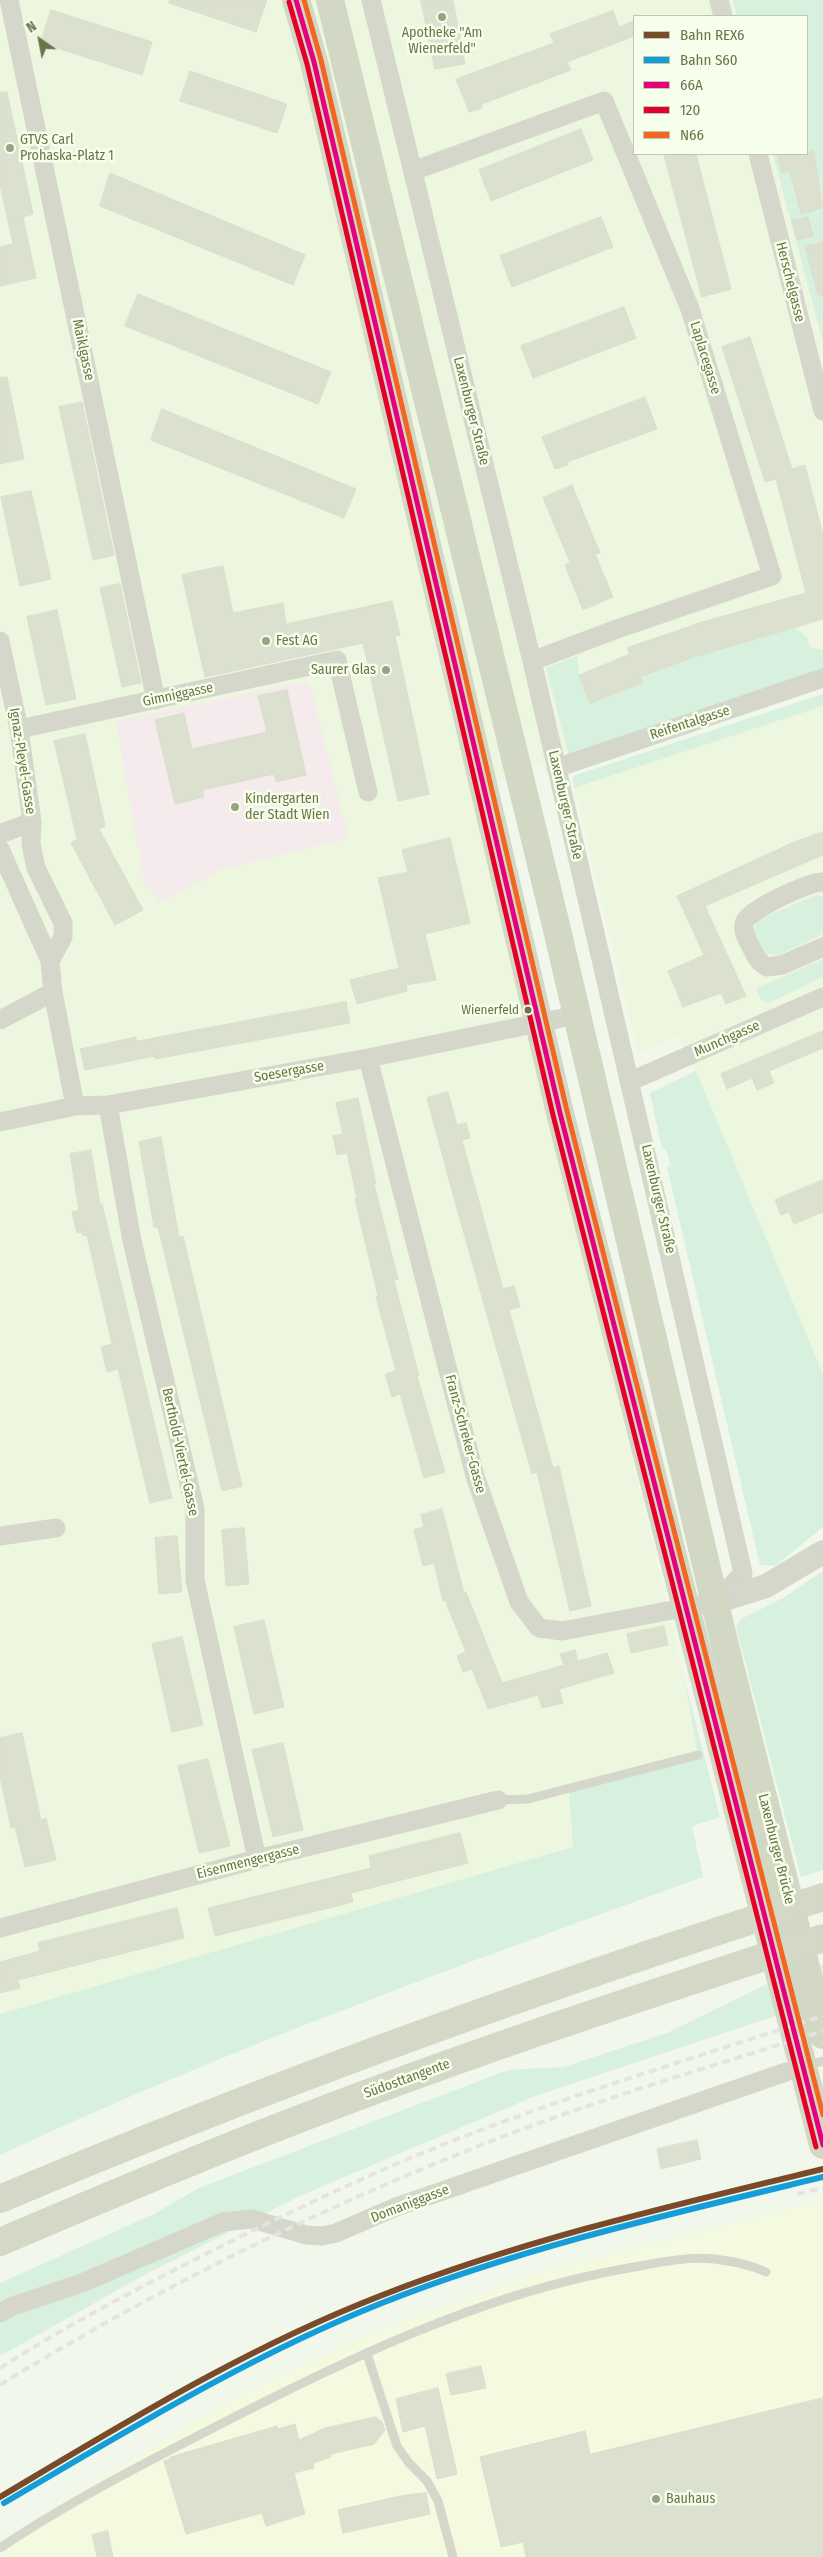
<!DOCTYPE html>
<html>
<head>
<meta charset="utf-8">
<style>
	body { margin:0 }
	#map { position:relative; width:823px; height:2557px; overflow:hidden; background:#f1f7ea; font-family:"Fira Sans Condensed",sans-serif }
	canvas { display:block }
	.legend { position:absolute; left:633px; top:15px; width:175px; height:140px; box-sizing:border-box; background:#f6ffeb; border:1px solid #bfc8ab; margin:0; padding:6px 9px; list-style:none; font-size:15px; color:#6c754a }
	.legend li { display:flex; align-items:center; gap:10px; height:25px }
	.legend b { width:25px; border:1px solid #bfc8ab }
	.north { position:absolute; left:15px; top:15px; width:50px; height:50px; -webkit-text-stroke:4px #f6ffeb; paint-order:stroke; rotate:327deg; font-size:14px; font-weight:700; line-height:20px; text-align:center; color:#6c754a }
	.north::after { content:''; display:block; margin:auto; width:18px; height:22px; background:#6c754a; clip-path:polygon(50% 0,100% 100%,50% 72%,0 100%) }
</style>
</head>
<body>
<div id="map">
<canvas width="823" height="2557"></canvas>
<ul class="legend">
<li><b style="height:6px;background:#7a4b2a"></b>Bahn REX6</li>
<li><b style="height:6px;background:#159dd9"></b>Bahn S60</li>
<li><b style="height:6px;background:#e5007d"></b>66A</li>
<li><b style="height:6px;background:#e4002b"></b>120</li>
<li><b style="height:6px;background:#f26522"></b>N66</li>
</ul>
<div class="north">N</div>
</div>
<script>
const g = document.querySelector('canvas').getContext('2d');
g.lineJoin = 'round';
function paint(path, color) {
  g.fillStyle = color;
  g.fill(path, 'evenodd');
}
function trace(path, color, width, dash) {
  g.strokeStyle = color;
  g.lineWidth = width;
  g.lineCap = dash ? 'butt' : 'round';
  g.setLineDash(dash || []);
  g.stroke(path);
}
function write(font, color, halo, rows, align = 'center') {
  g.font = font + ' "Fira Sans Condensed",sans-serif';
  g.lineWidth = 5;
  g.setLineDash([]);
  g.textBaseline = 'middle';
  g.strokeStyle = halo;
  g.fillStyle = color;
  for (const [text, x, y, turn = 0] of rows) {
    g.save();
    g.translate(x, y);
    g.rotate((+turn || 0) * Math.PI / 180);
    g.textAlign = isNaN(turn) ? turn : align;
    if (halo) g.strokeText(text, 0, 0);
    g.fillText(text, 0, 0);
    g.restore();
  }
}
paint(new Path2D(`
	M0,0H733L737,16H634V154H773L823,343V670L472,788L684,1677L698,1755L573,1847L0,2014Z
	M823,706V1374L696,1071L678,1036L638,1053L574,788Z`), '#edf6df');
paint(new Path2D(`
	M821,2201L823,2210V2557H2L59,2503L244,2393L377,2331L530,2275Z`), '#f4fae0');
paint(new Path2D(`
	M304,682L307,683L311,688L348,838L220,870L160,902L144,882L116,721Z`), '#f5ebec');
paint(new Path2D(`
	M733,0H823V343L773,154H807V16H737Z
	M793,627L807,637L809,647L823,650V670L569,755L546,668L577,656L579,674L590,703L642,684L640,677L691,658Z
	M823,694V706L574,788L573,776Z
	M817,895L823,897V934L779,955L766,954L754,932L756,923L762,918Z
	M823,959V977L768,1003L761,1000L756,989Z
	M696,1071L823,1374V1527L775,1566L760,1565L667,1167L671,1166L666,1149H662L650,1093Z
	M823,1571V1870L801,1877L736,1627L741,1619L783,1598Z
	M684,1677L720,1817L692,1826L703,1877C466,1963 228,2048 0,2155V2014L573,1847L569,1789L698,1755Z
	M823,1965V2000L535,2096L302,2195L148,2273L0,2356V2283L154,2214L199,2188L508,2070L564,2067L667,2033L769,1983Z`), '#d8f0de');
const building = new Path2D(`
	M170,0H267L256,32L169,3Z
	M421,0H453L465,64L435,69Z
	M51,10L152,42L142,75L41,43Z
	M613,11L619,27L634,21V36L567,62L571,70L482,104V108L469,112L456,79L554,43L550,34Z
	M190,71L287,104L277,133L180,101Z
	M0,92H7L33,214L23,217L36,278L0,286V247L13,244L0,185Z
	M581,129L593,160L491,201L479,170Z
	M814,150L822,208L801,214L790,171L782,173L777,154H807Z
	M664,154H696L731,289L702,297Z
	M110,173L305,255L293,285L100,206Z
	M601,217L613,247L512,287L500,256Z
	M808,217L813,236L797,240L792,221Z
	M823,242V295H818L805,246Z
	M138,294L331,372L318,404L125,326Z
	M624,307L636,338L533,378L521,346Z
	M750,337L792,469L805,465L823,535V619L691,658L640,677L643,683L590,703L579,675L630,654L627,648L702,622L806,593L776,479L765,482L722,347Z
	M7,377L24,459L0,464V378Z
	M645,397L657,429L567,462L568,465L555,469L542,437Z
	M82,402L114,555L93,560L59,407Z
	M162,409L356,489L344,518L151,440Z
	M572,485L600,553L595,554L613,597L583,610L565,565L570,562L543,498Z
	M31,491L51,579L20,586L1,497Z
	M223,566L233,613L283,603L286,624L392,601L400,635L395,636L429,794L398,801L363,643L205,677L182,575Z
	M120,584L141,683L122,687L100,588Z
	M57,610L76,699L46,705L27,617Z
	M287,690L306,775L276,782L274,774L202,790L204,797L175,804L155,720L184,713L192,749L267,732L258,696Z
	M85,734L105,826L99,829L143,910L115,925L71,843L77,839L54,741Z
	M823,832V855L705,906L746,996L726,1004L721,993L683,1007L668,971L704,955L677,896L792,843Z
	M450,838L470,923L425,934L436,980L406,985L407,991L357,1004L350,980L399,968L378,878L408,872L402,850Z
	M346,1002L350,1023L155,1059L154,1056L85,1070L80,1049L136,1037V1041Z
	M823,1031V1048L769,1071L774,1083L757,1090L752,1078L727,1089L721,1074Z
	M448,1092L457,1125L466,1123L470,1138L462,1140L503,1289L514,1286L520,1307L509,1310L553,1468L559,1466L591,1606L570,1611L537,1472L532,1474L454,1198L427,1098Z
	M358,1098L376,1184H374L398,1279L394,1280L419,1376H417L445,1472L424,1478L400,1394L392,1397L385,1374L396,1371L376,1297L378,1296L355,1199H357L347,1153L337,1155L333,1136L343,1134L336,1103Z
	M161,1137L179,1237L183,1236L242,1486L222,1491L158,1227H154L139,1142Z
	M91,1150L100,1205L102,1204L172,1498L150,1503L118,1369L107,1372L101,1347L112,1344L105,1313L87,1235L83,1236L82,1232L77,1233L72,1212L79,1210L70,1154Z
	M823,1180V1212L794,1224L789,1212L781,1215L775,1200Z
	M442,1509L464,1593L466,1592L502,1683L564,1665L560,1654L575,1650L578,1661L607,1653L614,1673L559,1689L563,1703L542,1708L538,1695L488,1709L472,1669L463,1672L457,1656L466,1652L445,1600L443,1601L434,1563L423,1566L414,1530L424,1527L421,1515Z
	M244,1528L249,1584L226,1586L222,1530Z
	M177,1536L182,1592L159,1594L155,1538Z
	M264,1620L284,1707L254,1714L234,1627Z
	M664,1626L668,1645L631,1653L627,1634Z
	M182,1637L203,1725L172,1732L152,1644Z
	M22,1733L41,1820L46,1818L56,1860L25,1867L15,1827L11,1828L0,1777V1738Z
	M283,1743L303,1830L273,1837L252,1750Z
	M208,1759L230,1846L199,1853L178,1766Z
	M460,1833L468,1863L351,1893L353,1902L215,1936L208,1908L371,1868L369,1856Z
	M177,1908L184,1938L18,1980L20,1988L0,1993V1962L40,1951L38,1943Z
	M697,2140L701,2159L661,2169L657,2149Z
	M481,2366L486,2388L451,2395L446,2374Z
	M438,2388L457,2474L437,2479L425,2426L403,2432L396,2399Z
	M823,2398V2557H526L523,2542L501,2547L480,2457L585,2431L590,2454Z
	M376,2417L382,2422L385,2430L374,2444L331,2454V2457L313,2463L314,2468L294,2473L305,2514L266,2526L262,2513L186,2534L164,2461L170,2459V2457L277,2426L278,2429L295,2424L299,2440L325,2428Z
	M426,2493L430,2514L343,2533L338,2510L405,2495Z
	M108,2531L113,2557H97L92,2535Z`);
paint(building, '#dbe1ce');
trace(building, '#dae0cc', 1);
trace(new Path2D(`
	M498,1800L528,1799L698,1755
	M805,2066L823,2061
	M367,2354L397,2446L409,2463L427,2481L438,2501L453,2557
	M0,2548C67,2503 139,2466 211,2429C341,2362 478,2295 623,2269C652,2264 684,2256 714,2259C733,2261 750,2265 766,2272`), '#d4d7ca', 9);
trace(new Path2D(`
	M9,0L156,700
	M719,0L723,16
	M758,154L823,411
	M413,171L604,101L690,309L772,576L617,629L532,661
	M0,641L19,729L32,822L31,844L36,868L63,923V937L50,961L0,849
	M19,729L337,660L368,792
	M556,768L823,678
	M0,834L32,822
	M823,882C810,881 751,909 745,921C741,930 747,939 751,947C755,955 758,962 767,967L782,965L823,947
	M50,961L53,992L75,1106
	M0,1020L53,992
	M368,1058L475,1476L519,1602L539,1628L562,1631L715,1602L743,1573L532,661L371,0
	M631,1081L823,997
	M108,1105L132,1241L195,1509V1580L257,1859
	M0,1122L75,1106L108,1105L368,1058L577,1015
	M0,1536L56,1528
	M0,1928L257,1859L498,1800
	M0,2313L13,2306L82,2283L223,2222L252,2219L306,2235L322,2236L336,2233L396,2207L786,2072`), '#d4d7ca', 19);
trace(new Path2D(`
	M715,1602L766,1586L823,1552`), '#d4d7ca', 24);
trace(new Path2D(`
	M296,0L314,62L560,1113L823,2145
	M330,0L554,917L726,1650L823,2035`), '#d2d8c4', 28);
trace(new Path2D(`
	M0,2199C269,2085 544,1986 823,1897
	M0,2242C82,2207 165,2172 248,2139C437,2064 630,2000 823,1938`), '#d5d8c7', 28);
trace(new Path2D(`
	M797,2194L823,2188
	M0,2368C82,2316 167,2273 254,2230C328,2194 403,2159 481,2130C593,2088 708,2053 823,2016
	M0,2385C154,2290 316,2210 484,2144C595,2100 710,2067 823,2031`), '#e5e3e3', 4, [8, 5]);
trace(new Path2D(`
	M296,0L314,62L560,1113L823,2145`), '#e5007d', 5);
trace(new Path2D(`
	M289,2L307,64L553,1115L816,2147`), '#e4002b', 5);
trace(new Path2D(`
	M304,0L321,60L567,1111L823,2115`), '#f26522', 5);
trace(new Path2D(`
	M0,2497C123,2424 246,2348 380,2296C523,2240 674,2205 823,2169`), '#7a4b2a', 6);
trace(new Path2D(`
	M4,2503C127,2431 249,2356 382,2303C524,2247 674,2213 823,2177`), '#159dd9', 6);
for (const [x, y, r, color] of [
	[442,17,5,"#9ba282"],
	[10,148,5,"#9ba282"],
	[266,641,5,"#9ba282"],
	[386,670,5,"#9ba282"],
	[235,807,5,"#9ba282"],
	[528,1010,4.5,"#6c754a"],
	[656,2499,5,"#9ba282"]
]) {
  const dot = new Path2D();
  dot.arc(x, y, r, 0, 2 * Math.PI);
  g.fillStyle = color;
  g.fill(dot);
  trace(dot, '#f6ffeb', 2);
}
write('13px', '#6c754a', '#f6ffeb', [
	["Wienerfeld",519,1010]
], 'right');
write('14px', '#6c754a', '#f6ffeb', [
	["Apotheke \"Am",442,33,"center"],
	["Wienerfeld\"",442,49,"center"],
	["GTVS Carl",20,140],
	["Prohaska-Platz 1",20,156],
	["Fest AG",276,641],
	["Saurer Glas",376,670,"right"],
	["Kindergarten",245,799],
	["der Stadt Wien",245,815],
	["Bauhaus",666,2499]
], 'left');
write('14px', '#6c754a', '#f6ffeb', [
	["Herschelgasse",790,282,76],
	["Maiklgasse",83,350,78],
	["Laplacegasse",705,358,73],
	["Laxenburger Straße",471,411,76],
	["Gimniggasse",178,695,-12],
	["Reifentalgasse",690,723,-18],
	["Ignaz-Pleyel-Gasse",22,761,81],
	["Laxenburger Straße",565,805,77],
	["Munchgasse",727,1039,-24],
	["Soesergasse",289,1072,-10],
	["Laxenburger Straße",658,1199,77],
	["Franz-Schreker-Gasse",465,1434,75],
	["Berthold-Viertel-Gasse",180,1452,78],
	["Laxenburger Brücke",776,1849,76],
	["Eisenmengergasse",248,1862,-14],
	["Südosttangente",407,2079,-20],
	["Domaniggasse",410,2204,-21]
]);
</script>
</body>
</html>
